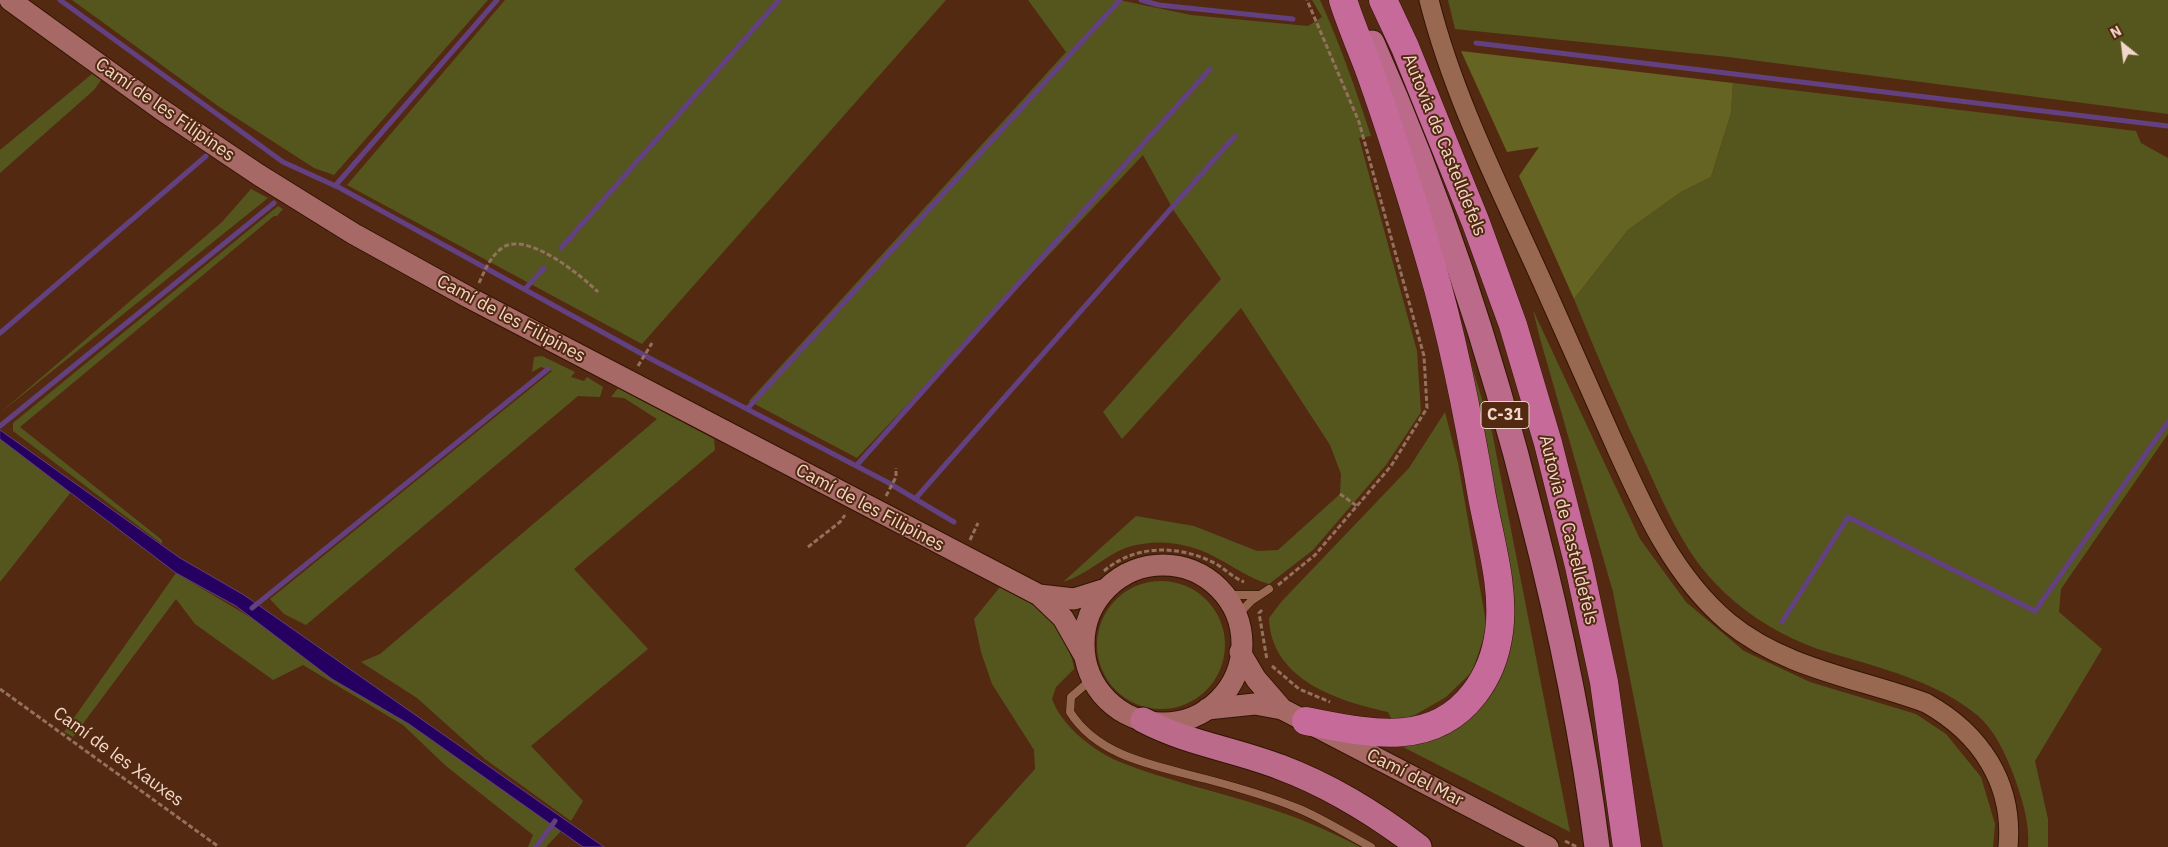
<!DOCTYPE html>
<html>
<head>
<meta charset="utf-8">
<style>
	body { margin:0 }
	#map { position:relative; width:2168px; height:847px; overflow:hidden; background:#532a11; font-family:"IBM Plex Sans",sans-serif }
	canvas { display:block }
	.north { position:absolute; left:2098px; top:20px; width:50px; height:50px; -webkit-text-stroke:4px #532a11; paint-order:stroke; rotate:331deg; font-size:14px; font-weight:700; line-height:20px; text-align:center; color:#f1d7c9 }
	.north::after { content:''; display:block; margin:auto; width:18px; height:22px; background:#f1d7c9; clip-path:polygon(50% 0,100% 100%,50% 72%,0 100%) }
</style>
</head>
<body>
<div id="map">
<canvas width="2168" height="847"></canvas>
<div class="north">N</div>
</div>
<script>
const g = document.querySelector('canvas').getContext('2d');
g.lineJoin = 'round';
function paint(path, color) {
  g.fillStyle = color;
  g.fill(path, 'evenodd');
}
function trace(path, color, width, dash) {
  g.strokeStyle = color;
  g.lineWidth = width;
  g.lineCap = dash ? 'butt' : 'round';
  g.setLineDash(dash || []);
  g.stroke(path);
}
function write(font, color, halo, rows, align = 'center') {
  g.font = font + ' "IBM Plex Sans",sans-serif';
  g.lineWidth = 4;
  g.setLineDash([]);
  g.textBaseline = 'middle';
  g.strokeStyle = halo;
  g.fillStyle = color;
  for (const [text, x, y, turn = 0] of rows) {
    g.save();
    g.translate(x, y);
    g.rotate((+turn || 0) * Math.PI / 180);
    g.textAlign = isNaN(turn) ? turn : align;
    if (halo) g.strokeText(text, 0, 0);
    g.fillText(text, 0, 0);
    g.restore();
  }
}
paint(new Path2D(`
	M72,0H488L334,175L314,168L218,106Z
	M505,0H946L642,344L347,185Z
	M1028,0H1119L1191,15L1308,26L1322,17L1312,0H1320C1340,44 1356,90 1371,136L1359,138L1417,351L1421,412L1386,465L1313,550L1269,584C1244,577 1224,559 1200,550C1176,541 1152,540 1128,547C1107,554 1087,575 1063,582L1136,516L1194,526L1257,551L1278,550L1340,494L1341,474L1330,445L1241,308L1122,439L1103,412L1221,279L1174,211L1143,155L857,458L749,401L1066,52Z
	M1448,0H2168V114L1728,57L1455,29Z
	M92,74L101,80L94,90L0,173V150Z
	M1733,83L2136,131L2141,143L2168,158V434L2061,589L2059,612L2102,649L2035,761L2048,819V847H2028C2030,824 2022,798 2014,776C2006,755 1995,730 1977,715C1941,685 1892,671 1848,658C1834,654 1819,650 1805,644C1771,630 1739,609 1714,582C1684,550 1665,507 1647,467C1621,412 1597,355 1574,299L1628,230L1681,192L1711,177L1731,113Z
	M251,189L268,198L0,413L222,222Z
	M278,206L283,209L277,216H274L20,427L162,540V544L13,431V423Z
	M1441,265L1492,432L1570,832L1401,746L1499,677Z
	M1533,310L1640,539L1686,602L1744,651L1810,682L1916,714L1946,734L1981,777L1995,824L1993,847H1663L1613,592L1539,335Z
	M542,356L575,372L571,377L584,381L587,377L603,387L600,397L578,396L306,625L284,614L270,599L552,371L541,367L532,372L534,357Z
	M618,388L714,439L715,450L574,569L648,649L531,746L583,801L571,821L485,759L417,698L361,662L380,654L657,419L624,398L611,397Z
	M1445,412L1458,463L1487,628L1472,672L1446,697L1415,715L1393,722L1388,712C1338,701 1271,680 1269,618L1282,601L1409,468Z
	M0,439L71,492L0,582Z
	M176,573L322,660L562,830L546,847H528L533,835L446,766L403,725L303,665L273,680L195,624L176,599L73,737L64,732Z
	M1097 645a64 64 0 1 1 128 0a64 64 0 1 1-128 0Z
	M1000,587C1014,595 1031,602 1044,612C1055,619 1074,656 1074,669L1056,687L1052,699C1062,726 1093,751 1120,762C1167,781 1217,791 1265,807C1297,817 1330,831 1360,847H965L1035,769L1034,750L992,684L981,652L974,619Z`), '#55551e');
paint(new Path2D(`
	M1461,51L1733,83L1731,113L1711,177L1681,192L1628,230L1574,299L1519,176L1539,147L1507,152Z`), '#656422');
const water = new Path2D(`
	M0,430L180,558L244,595L604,847H583L409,724L332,679L236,606L176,573L0,439Z`);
paint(water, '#260060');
trace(water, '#634080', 1);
trace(new Path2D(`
	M60,0L283,162L340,188L653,360L887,482L954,522
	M1141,0L1159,5L1293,19
	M1476,43L2168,126
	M335,186L497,0
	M561,248L779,0
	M525,289L544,268
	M0,333L206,156
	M747,409L1120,0
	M0,426L274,203
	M856,466L1210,69
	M915,499L1235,136
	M252,608L548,369
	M1782,622L1848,517L2035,611L2168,422
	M536,847L555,821`), '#634080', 5);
const service = new Path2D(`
	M1224,595H1258
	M1236,617L1251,601L1269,589
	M1092,679L1071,697L1070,712C1099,758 1158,766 1206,779C1236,787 1268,796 1297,808C1322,818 1346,834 1371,847`);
const tertiary = new Path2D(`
	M1429,0C1454,100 1503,194 1545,288C1567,337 1588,385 1610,434C1641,502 1670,573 1728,622C1785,669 1858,678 1926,703C1980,733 2014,783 2008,847`);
const secondary = new Path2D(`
	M10,0L162,110L259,175L354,234L468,297L1039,595L1063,618L1084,655
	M1084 644a79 79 0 1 1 158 0a79 79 0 1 1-158 0Z
	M1039,595L1074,599L1106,589
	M1240,652L1256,679L1282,709
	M1207,709L1255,704L1282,709L1548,847`);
const trunk = new Path2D(`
	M1372,43C1440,196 1492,355 1532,517C1560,625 1583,736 1597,847
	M1143,720C1189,744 1234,749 1280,767C1331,786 1376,814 1419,847`);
const motorway = new Path2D(`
	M1383,0L1405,47L1476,223L1513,325L1548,443L1579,566L1604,682L1627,847
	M1306,721C1364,732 1431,750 1474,694C1488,676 1496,655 1499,632C1505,588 1490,540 1482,497C1469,420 1454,342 1432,267C1413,202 1393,136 1370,72C1361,48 1351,25 1343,0`);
trace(service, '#321403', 9);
trace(tertiary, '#321403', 21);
trace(secondary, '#321403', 23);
trace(trunk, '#321403', 27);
trace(motorway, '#321403', 29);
trace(new Path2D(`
	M479,283C485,270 490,257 502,248C526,230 582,276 598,292
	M638,366L652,343
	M1340,494L1357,506
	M886,496L896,477V468
	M970,540L978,523
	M808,547L840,522L845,515
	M1104,571C1137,543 1182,545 1218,565C1227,571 1234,578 1244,582
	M1278,585L1315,555L1391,466L1427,408L1424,356L1359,122L1307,0
	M1262,610L1259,613L1267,660
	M1272,666L1299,689L1330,702
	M0,689L219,847
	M1565,841L1577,847`), '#94715d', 3, [5, 2.5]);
trace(service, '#986950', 8);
trace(tertiary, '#986950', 19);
trace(secondary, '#a66966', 21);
trace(trunk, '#bc6a8a', 25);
trace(motorway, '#c56a99', 28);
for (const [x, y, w] of [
	[1505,415,48]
]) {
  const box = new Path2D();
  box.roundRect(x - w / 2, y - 13.5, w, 27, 4);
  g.fillStyle = '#532a11';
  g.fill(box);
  trace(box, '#f1d7c9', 1);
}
write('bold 16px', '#f1d7c9', null, [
	["C-31",1505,415]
]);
write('18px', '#f1d7c9', '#532a11', [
	["Camí de les Filipines",165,110,35],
	["Autovia de Castelldefels",1444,145,68],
	["Camí de les Filipines",511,319,28],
	["Camí de les Filipines",870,508,28],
	["Autovia de Castelldefels",1568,530,76],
	["Camí de les Xauxes",118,757,36],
	["Camí del Mar",1415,778,27]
]);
</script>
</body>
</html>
